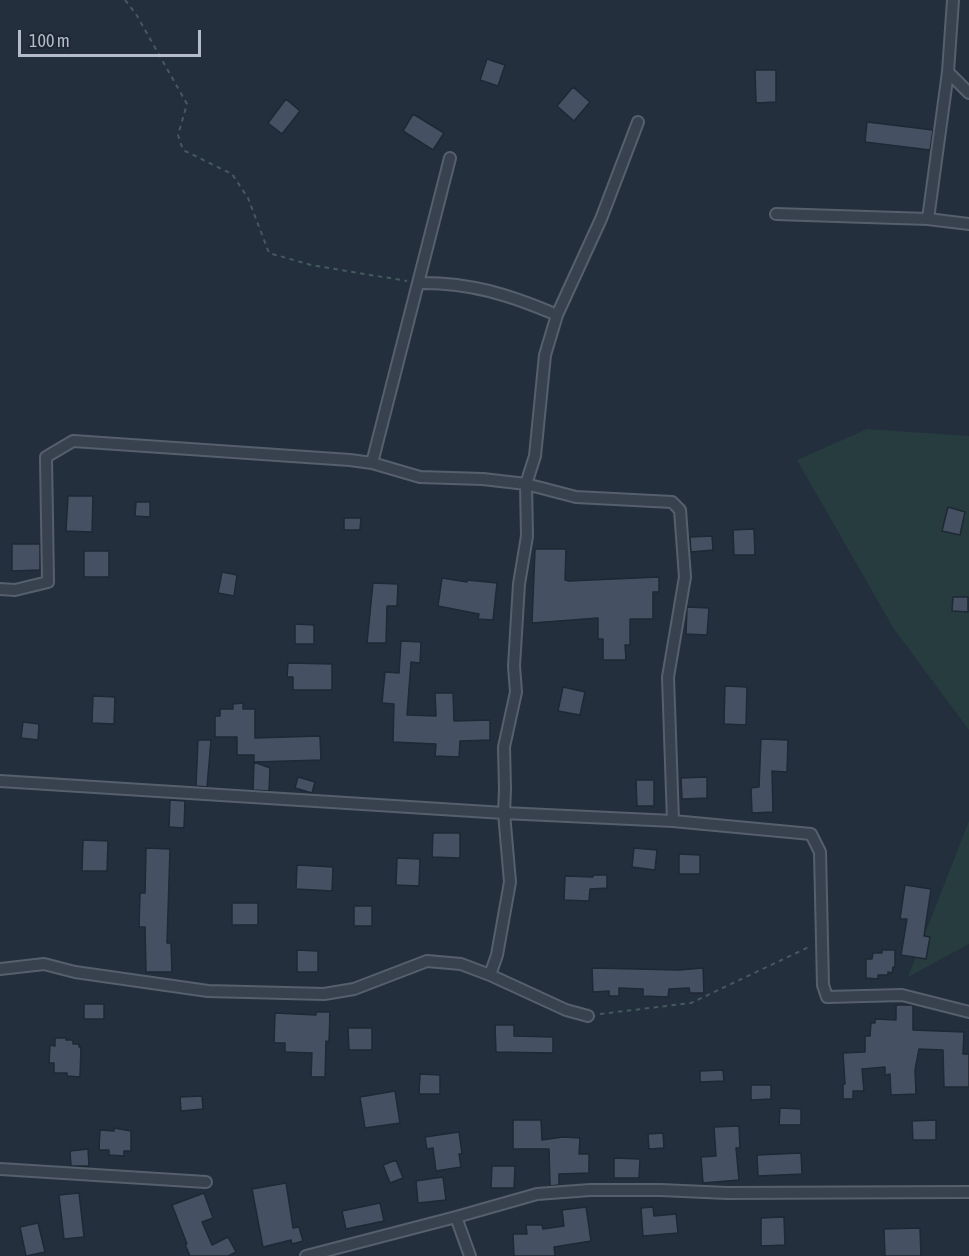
<!DOCTYPE html>
<html>
<head>
<meta charset="utf-8">
<style>
	body { margin:0 }
	#map { position:relative; width:969px; height:1256px; overflow:hidden; background:#242f3e; font-family:"Asap Condensed",sans-serif }
	canvas { display:block }
	.scale { position:absolute; left:18px; top:30px; width:183px; height:27px; box-sizing:border-box; border:3px solid #b4bcc9; border-top:0; padding-left:8px; font-size:18px; line-height:21px; white-space:nowrap; color:#b4bcc9; -webkit-text-stroke:4px #1d2633; paint-order:stroke }
</style>
</head>
<body>
<div id="map">
<canvas width="969" height="1256"></canvas>
<div class="scale">100 m</div>
</div>
<script>
const g = document.querySelector('canvas').getContext('2d');
g.lineJoin = 'round';
function paint(path, color) {
  g.fillStyle = color;
  g.fill(path, 'evenodd');
}
function trace(path, color, width, dash) {
  g.strokeStyle = color;
  g.lineWidth = width;
  g.lineCap = dash ? 'butt' : 'round';
  g.setLineDash(dash || []);
  g.stroke(path);
}
paint(new Path2D(`
	M867,429L969,436V730L894,629L797,460Z
	M969,821V944L908,977Z`), '#263c3f');
const building = new Path2D(`
	M487,59L505,65L498,86L480,80Z
	M755,70H776V102L756,103Z
	M573,87L590,102L574,121L557,106Z
	M286,99L300,111L282,134L268,123Z
	M413,114L444,133L433,150L403,131Z
	M867,122L933,130L930,150L865,142Z
	M68,496H93L92,532L66,531Z
	M136,502H150V517L135,516Z
	M948,507L965,512L960,535L942,531Z
	M344,518H361L360,530H344Z
	M754,529L755,555H734L733,530Z
	M712,536L713,550L691,552L690,537Z
	M12,544H40V570L12,571Z
	M535,549H566L565,580L569,581L659,577V592H653V619H630V645H625L626,660H603V639H598V618L532,623Z
	M84,551H109V577H84Z
	M222,572L237,575L234,596L218,593Z
	M442,578L467,582V580L497,583L493,620L478,619L479,614L438,606Z
	M373,583L398,584L397,606H387L386,643H367Z
	M953,597H968V612L952,611Z
	M687,607L709,608L707,635L686,634Z
	M295,624L314,625V644H295Z
	M401,641L421,642L420,663L411,662L407,715L436,716L435,693H453L454,721L490,720V740L460,741L459,757L435,756L436,744L393,742L394,704L382,703L385,672L399,673Z
	M288,663L332,664V690H293V677H287Z
	M725,686L747,687L746,725L724,724Z
	M563,687L585,692L580,715L558,711Z
	M93,696L115,697L114,724L92,723Z
	M243,703V709H255V738L320,736L321,760L254,762V755H237V737H215V716H220V709H233V704Z
	M23,722L39,724L38,740L21,738Z
	M761,739L788,740L787,772L772,771L773,812L752,813L751,788L759,787Z
	M198,740H211L207,787L196,786Z
	M254,762L270,768L269,791L253,790Z
	M298,777L315,782L312,793L295,788Z
	M707,777V798L682,799L681,778Z
	M636,780H654V806H637Z
	M170,800L185,801L184,828L169,827Z
	M433,833H460V858L432,857Z
	M83,840L108,841L107,871H82Z
	M146,848L170,849L167,943H171L172,972H146L145,927H139L140,893H145Z
	M634,848L657,850L655,870L632,867Z
	M679,854L700,855V874H679Z
	M397,858L420,859L419,886L396,885Z
	M297,865L333,867L332,891L296,889Z
	M593,875H607V888L590,889L589,901L564,900L565,876L593,877Z
	M905,885L931,889L924,936L930,937L926,959L901,955L907,919H900Z
	M232,903H258V925H232Z
	M354,906H372V926H354Z
	M297,950L318,951V972H297Z
	M882,950H895V967H893L892,973L888,972V975H878V979L866,978V959H872L873,953H882Z
	M592,968L679,970L703,968L704,993H690L689,988L669,989L668,997L643,996V989L619,988V996H609V991L593,992Z
	M84,1004H104V1019H84Z
	M896,1005H913V1030L964,1032L963,1054H969V1087H944L943,1050L919,1049L915,1070L916,1094L891,1095L890,1074L885,1075V1067L862,1069L864,1091H853V1099H843V1084H845L843,1053L865,1052V1036H870L871,1023H875V1019L896,1020Z
	M316,1012H330L329,1042L326,1041L325,1077H311L312,1053L285,1052V1043H274L275,1013L316,1015Z
	M495,1025H514V1036L553,1037V1053L496,1052Z
	M348,1028H372V1050H349Z
	M55,1038H66V1040H73V1044H79V1047H81L80,1077L67,1076V1073H54V1063H49L50,1045L55,1046Z
	M723,1070L724,1081L700,1082V1071Z
	M420,1074L440,1075V1094H419Z
	M751,1085H771V1099L751,1100Z
	M395,1091L400,1123L365,1128L360,1097Z
	M202,1096L203,1109L181,1111L180,1097Z
	M780,1108L801,1109V1125H779Z
	M513,1120H541L542,1140L563,1137L580,1138L579,1154H589V1173L559,1174V1185L550,1186L549,1149H513Z
	M936,1120V1140H913L912,1121Z
	M739,1126L740,1148H736L739,1180L703,1183L701,1157L716,1156L714,1127Z
	M114,1128L131,1131V1151H124V1156L109,1155V1150H99L100,1130L114,1131Z
	M459,1132L462,1154H459L461,1167L436,1171L433,1148L427,1149L425,1137Z
	M663,1133L664,1148L649,1149L648,1134Z
	M88,1149L89,1166H71L70,1151Z
	M801,1153L802,1174L758,1176L757,1155Z
	M614,1158L640,1159L639,1178H614Z
	M396,1160L403,1178L390,1183L383,1165Z
	M492,1166H515L514,1188H491Z
	M443,1177L446,1200L418,1203L416,1181Z
	M286,1183L293,1228L299,1227L303,1241L292,1244L291,1240L263,1247L252,1189Z
	M79,1193L84,1237L64,1239L59,1195Z
	M204,1193L213,1218L202,1222L212,1245L228,1237L236,1252L228,1256H190L185,1244H187L172,1205Z
	M380,1203L384,1221L346,1229L342,1211Z
	M586,1207L591,1241L554,1247L555,1256H514L513,1234H527L526,1225H542L543,1229L564,1226L562,1210Z
	M653,1207L654,1216L676,1214L678,1233L643,1236L641,1208Z
	M784,1217L785,1245L761,1246V1218Z
	M38,1223L45,1252L26,1256L20,1227Z
	M920,1228L921,1256H885L884,1229Z`);
paint(building, '#455162');
trace(building, '#1f2835', 1.5);
const street = new Path2D(`
	M953,0L948,72L969,93
	M776,214L928,219L969,224
	M928,219L948,72
	M418,283C470,282 510,295 557,315
	M372,463L420,477L483,479L526,484L576,497L672,502L680,510L685,577L668,677L673,821
	M0,589L15,590L48,582L46,457L73,441L350,460L372,463L450,158
	M0,781L504,813L673,821L811,834L820,852L823,985L827,997L902,995L969,1012
	M0,969L44,964L75,972L208,991L324,994L354,989L427,961L461,964L490,975L566,1010L588,1016
	M490,975L497,955L510,882L504,813L505,789L504,747L516,692L514,666L519,584L527,536L526,484L535,456L545,355L557,315L601,219L638,122
	M0,1169L206,1182
	M456,1217L470,1256
	M306,1256L456,1217L537,1194L590,1190H661L727,1193L969,1192`);
trace(street, '#565f6c', 14);
trace(new Path2D(`
	M125,0L136,14L187,104L178,135L183,150L232,174L248,198L269,253L311,265L407,281
	M600,1014L691,1003L811,946`), '#44595c', 2, [4.5, 4.5]);
trace(street, '#38414e', 10);
</script>
</body>
</html>
